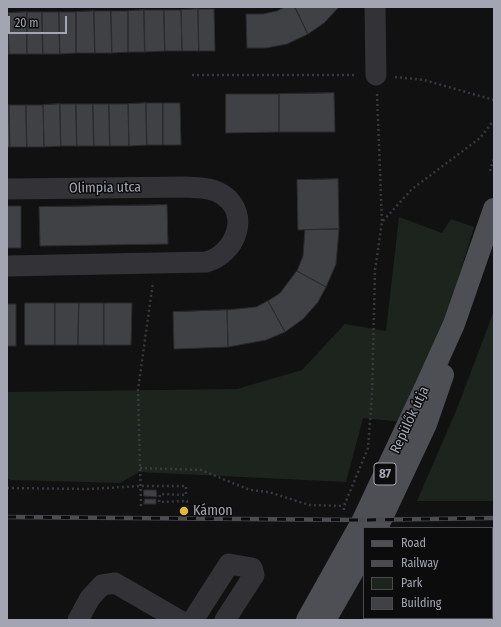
<!DOCTYPE html>
<html>
<head>
<meta charset="utf-8">
<style>
	body { margin:0 }
	#map { position:relative; width:501px; height:627px; overflow:hidden; background:#111112; font-family:"Fira Sans Condensed",sans-serif }
	canvas { display:block }
	.frame { position:absolute; inset:0; border:8px solid #a3a6b2; pointer-events:none }
	.legend { position:absolute; left:363px; top:527px; width:130px; height:92px; box-sizing:border-box; background:#0c0c0d; border:1px solid #484a4f; margin:0; padding:5px 7px; list-style:none; font-size:12px; color:#a3a6b2 }
	.legend li { display:flex; align-items:center; gap:8px; height:20px }
	.legend b { width:20px; border:1px solid #484a4f }
	.scale { position:absolute; left:8px; top:16px; width:59px; height:18px; box-sizing:border-box; border:2px solid #a3a6b2; border-top:0; padding-left:5px; font-size:12px; line-height:14px; white-space:nowrap; color:#a3a6b2; -webkit-text-stroke:3px #0c0c0d; paint-order:stroke }
</style>
</head>
<body>
<div id="map">
<canvas width="501" height="627"></canvas>
<div class="frame"></div>
<ul class="legend">
<li><b style="height:5px;background:#4e4f55"></b>Road</li>
<li><b style="height:5px;background:#4b4c51"></b>Railway</li>
<li><b style="height:11px;background:#1d241e"></b>Park</li>
<li><b style="height:11px;background:#404145"></b>Building</li>
</ul>
<div class="scale">20 m</div>
</div>
<script>
const g = document.querySelector('canvas').getContext('2d');
g.lineJoin = 'round';
function paint(path, color) {
  g.fillStyle = color;
  g.fill(path, 'evenodd');
}
function trace(path, color, width, dash) {
  g.strokeStyle = color;
  g.lineWidth = width;
  g.lineCap = dash ? 'butt' : 'round';
  g.setLineDash(dash || []);
  g.stroke(path);
}
function write(font, color, halo, rows, align = 'center') {
  g.font = font + ' "Fira Sans Condensed",sans-serif';
  g.lineWidth = 3;
  g.setLineDash([]);
  g.textBaseline = 'middle';
  g.strokeStyle = halo;
  g.fillStyle = color;
  for (const [text, x, y, turn = 0] of rows) {
    g.save();
    g.translate(x, y);
    g.rotate((+turn || 0) * Math.PI / 180);
    g.textAlign = isNaN(turn) ? turn : align;
    if (halo) g.strokeText(text, 0, 0);
    g.fillText(text, 0, 0);
    g.restore();
  }
}
paint(new Path2D(`
	M399,217L442,233L451,219L474,227L444,325L402,422L363,418L346,482L139,472L120,483L11,480L7,478V392L237,389L302,370L345,324L386,331Z
	M494,311V501H417L456,411Z`), '#1d241e');
const building = new Path2D(`
	M285,7H295L308,34L287,44L266,48H247L246,14H263L277,11Z
	M295,7H339L324,23L308,34Z
	M198,9L199,51H182L181,10Z
	M198,9H214L215,51H199Z
	M144,10H164L165,51L145,52Z
	M144,10L145,52H128V11Z
	M164,10H181L182,51H165Z
	M94,11L95,53H76V12Z
	M94,11H111L112,53H95Z
	M111,11H128V52L112,53Z
	M27,12V54H9L8,13Z
	M27,12H42L43,54H27Z
	M42,12H59L60,54H43Z
	M59,12H76V53L60,54Z
	M7,13L9,54H7Z
	M334,93L335,132H279V94Z
	M226,94H279V132L226,133Z
	M146,103H163V145H147Z
	M146,103L147,145L129,146L128,104Z
	M163,103H180L181,145H163Z
	M60,104L61,146L44,147L43,105Z
	M60,104H76L77,146H61Z
	M76,104H93L94,146H77Z
	M93,104H109L110,146H94Z
	M109,104H128L129,146H110Z
	M7,105H9L10,147H7Z
	M9,105H26L27,147H10Z
	M26,105H43L44,147H27Z
	M338,179L339,229L298,230L297,180Z
	M167,205L168,244L40,246L39,207Z
	M7,206H21V248H7Z
	M339,229L336,264L326,287L297,271L303,256L305,230Z
	M297,271L326,287L318,302L303,319L285,332L268,301L280,293Z
	M268,301L285,332L266,340L228,347L227,310L256,307Z
	M25,303H55V345H25Z
	M55,303H79L78,345H55Z
	M79,303H104V345H78Z
	M104,303H132L131,345H104Z
	M7,304H16V346H7Z
	M227,310L228,347L174,349L173,312Z
	M144,490H156L157,497L144,496Z
	M145,499H156V504H144Z`);
paint(building, '#404145');
trace(building, '#2b2b2e', 1);
trace(new Path2D(`
	M192,75H356
	M395,77L424,80L494,100
	M377,94L382,222
	M490,171L494,158
	M140,468L201,470L250,490L269,492L309,505L344,506
	M7,488L89,489L140,486H186V495L160,494L159,502L187,501V507
	M141,506L138,390L153,282
	M344,510V506L368,448L372,395L375,270L382,222L412,189L480,138L494,120
	M492,539H494
	M373,620V618`), '#38393d', 2.5, [2, 3]);
trace(new Path2D(`
	M375,7L376,75
	M7,189L186,187C199,188 212,187 223,195C251,214 236,254 206,262L7,266
	M78,620L90,598L102,585L115,583L179,620
	M193,620L229,564L252,568L254,575L225,620`), '#323237', 21);
trace(new Path2D(`
	M377,528L426,424L443,375
	M307,620L363,520L426,386L454,324L494,209
	M325,620L364,552`), '#4e4f55', 22);
const rail = new Path2D(`
	M7,517L363,520L494,518`);
trace(rail, '#4b4c51', 4.5);
trace(rail, '#0c0c0d', 3, [9]);
for (const [x, y, r, color] of [
	[184,511,5,"#e5b735"]
]) {
  const dot = new Path2D();
  dot.arc(x, y, r, 0, 2 * Math.PI);
  g.fillStyle = color;
  g.fill(dot);
  trace(dot, '#0c0c0d', 1.5);
}
for (const [x, y, w] of [
	[385,474,22]
]) {
  const box = new Path2D();
  box.roundRect(x - w / 2, y - 11, w, 22, 3);
  g.fillStyle = '#0c0c0d';
  g.fill(box);
  trace(box, '#a3a6b2', 1);
}
write('bold 13px', '#a3a6b2', null, [
	["87",385,474]
]);
write('14px', '#a3a6b2', '#0c0c0d', [
	["Olimpia utca",105,188,-1],
	["Repülők útja",410,420,-65]
]);
write('14px', '#a3a6b2', '#0c0c0d', [
	["Kámon",193,511]
], 'left');
</script>
</body>
</html>
